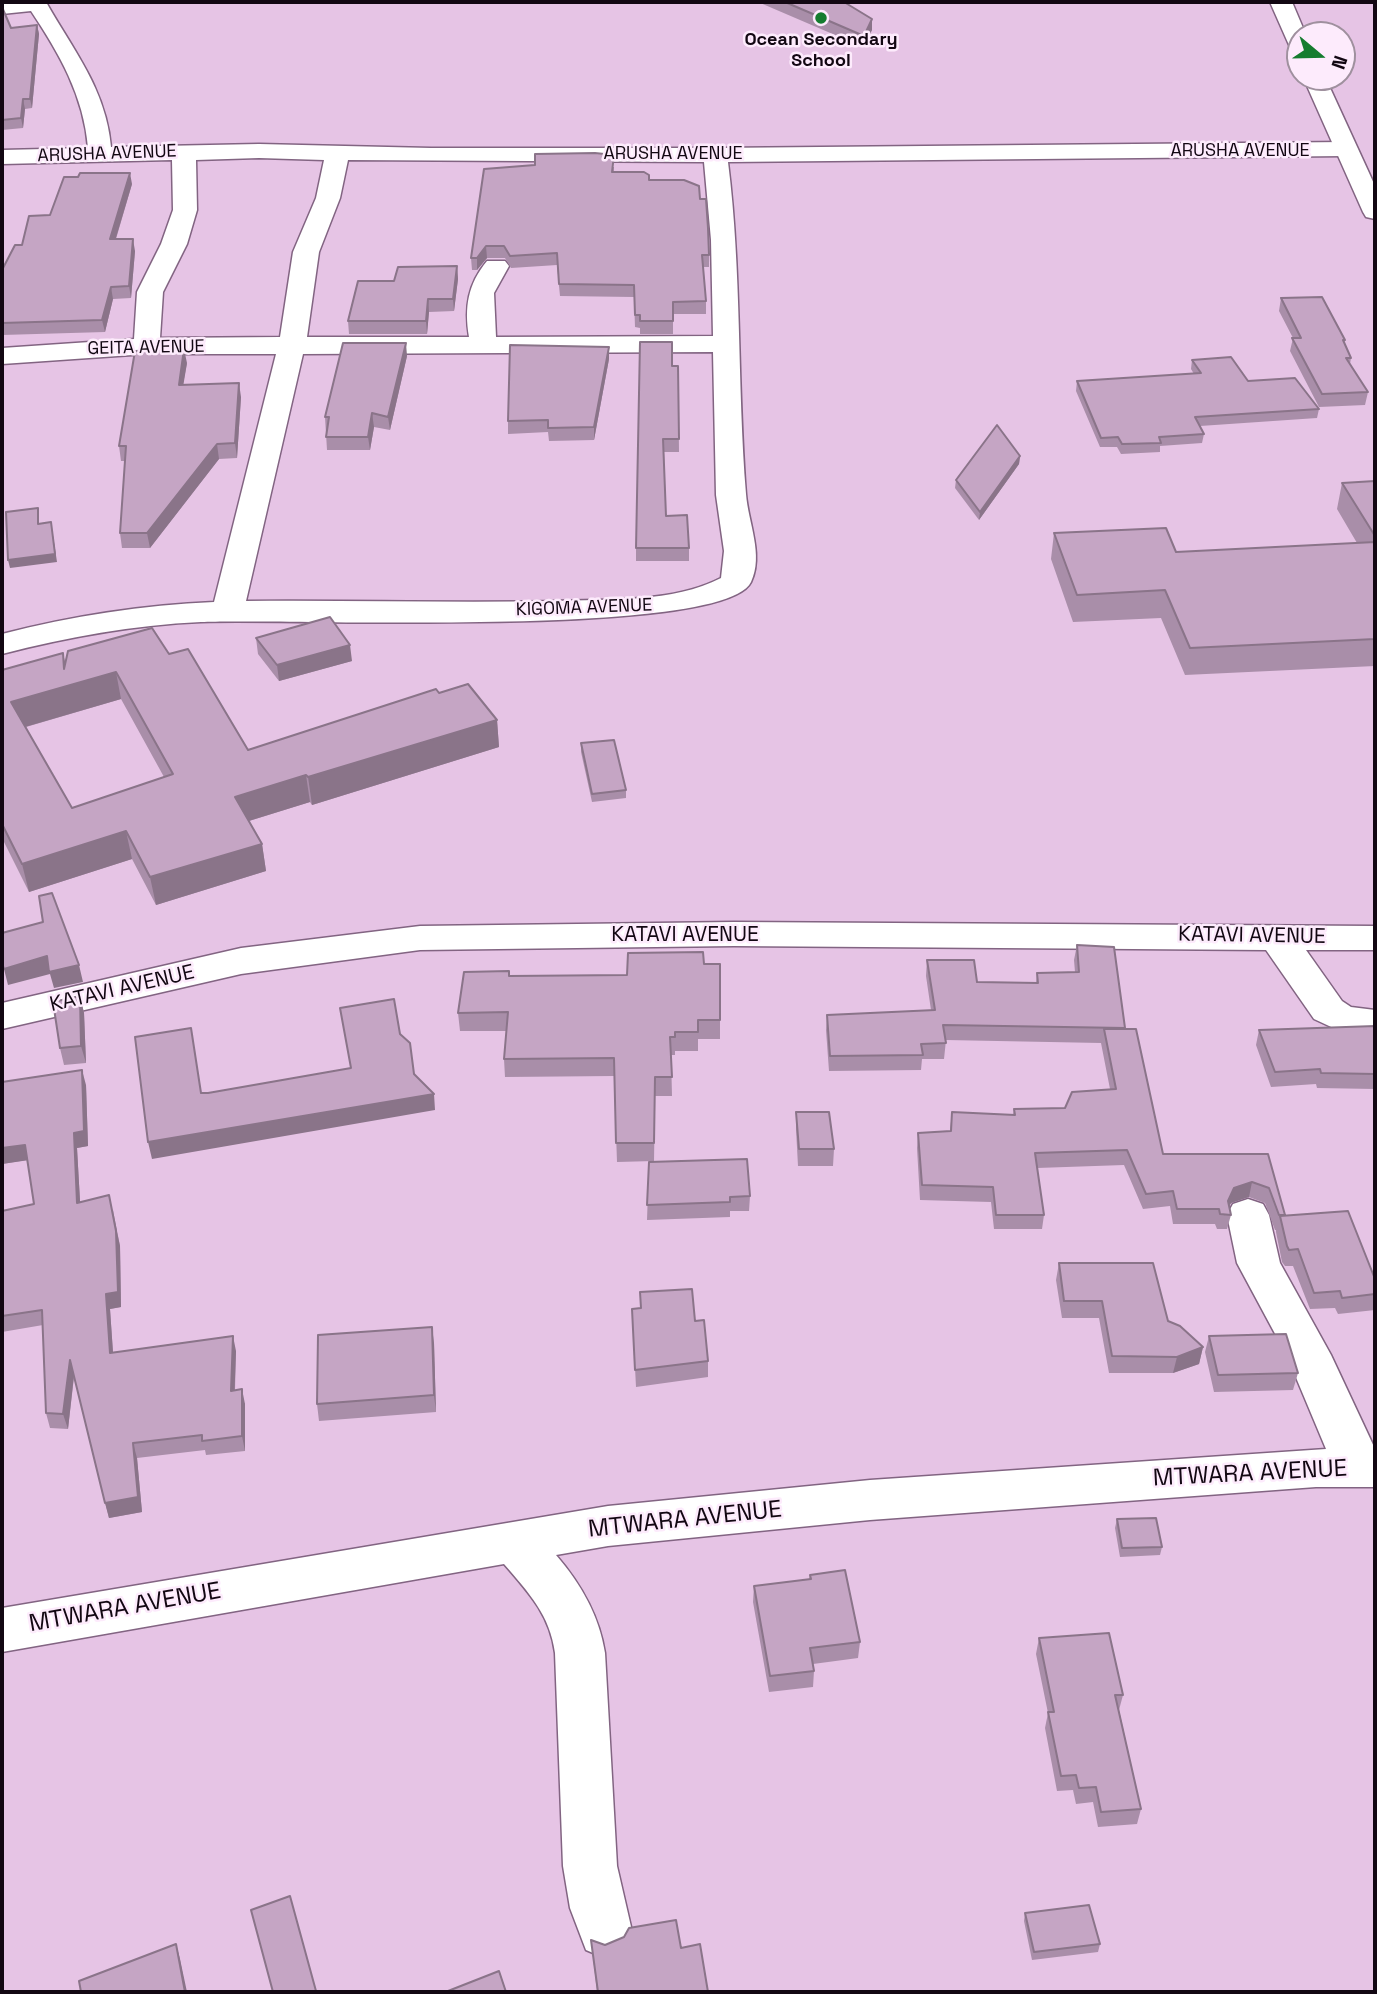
<!DOCTYPE html>
<html>
<head>
<meta charset="utf-8">
<style>
	body { margin:0 }
	#map { position:relative; width:1377px; height:1994px; overflow:hidden; background:#e6c4e5; font-family:"Space Grotesk",sans-serif }
	canvas { display:block }
	.frame { position:absolute; inset:0; border:4px solid #120712; pointer-events:none }
	.north { position:absolute; left:1286px; top:21px; width:70px; height:70px; box-sizing:border-box; background:#fdebfc; border:2px solid #9f909e; border-radius:50%; rotate:109deg; font-size:19px; font-weight:700; line-height:28px; text-align:center; color:#120712 }
	.north::after { content:''; display:block; margin:auto; width:24px; height:32px; background:#157c2f; clip-path:polygon(50% 0,100% 100%,50% 72%,0 100%) }
</style>
</head>
<body>
<div id="map">
<canvas width="1377" height="1994"></canvas>
<div class="frame"></div>
<div class="north">N</div>
</div>
<script>
const g = document.querySelector('canvas').getContext('2d');
g.lineJoin = 'round';
function trace(path, color, width, dash) {
  g.strokeStyle = color;
  g.lineWidth = width;
  g.lineCap = dash ? 'butt' : 'round';
  g.setLineDash(dash || []);
  g.stroke(path);
}
function paint(path, color) {
  g.fillStyle = color;
  g.fill(path, 'evenodd');
}
function write(font, color, halo, rows, align = 'center') {
  g.font = font + ' "Space Grotesk",sans-serif';
  g.lineWidth = 5;
  g.setLineDash([]);
  g.textBaseline = 'middle';
  g.strokeStyle = halo;
  g.fillStyle = color;
  for (const [text, x, y, turn = 0] of rows) {
    g.save();
    g.translate(x, y);
    g.rotate((+turn || 0) * Math.PI / 180);
    g.textAlign = isNaN(turn) ? turn : align;
    if (halo) g.strokeText(text, 0, 0);
    g.fillText(text, 0, 0);
    g.restore();
  }
}
const minor = new Path2D(`
	M2,2H46C73,50 106,89 111,147L259,144L431,148H715L1345,142L1353,144L1357,149L1353,154L1345,156L728,162C742,272 737,383 746,494C748,522 764,555 751,582C724,639 278,618 201,622C133,625 68,637 2,654V634C72,616 142,605 214,602L276,354H147L2,364V348L134,339L137,292L161,244L173,210L172,160L2,164V150L88,148C84,96 59,53 31,11L2,14ZM259,158L324,160L316,198L293,252L280,337L160,338L163,292L187,244L197,210L196,160ZM348,160L704,162L711,240L713,336L496,337L494,293L509,266L505,261H487C468,284 464,307 469,337H307L319,252L340,198ZM713,352L716,495L724,551L721,578C673,603 608,599 554,601C452,603 349,600 246,601L303,354Z
	M734,922L1375,926V950H1306L1342,1001L1351,1007L1375,1010V1036L1342,1032L1314,1019L1266,950L734,946L420,950L241,974L2,1029V1003L241,948L420,926Z
	M1248,1199L1263,1204L1269,1215L1280,1263L1331,1355L1375,1449V1487H1316L870,1520L608,1546L556,1555C581,1584 599,1615 605,1653L617,1866L632,1931L624,1950L605,1958L586,1950L570,1908L563,1866L555,1653C550,1615 529,1593 504,1564L2,1652V1608L608,1506L870,1480L1326,1449L1287,1356L1237,1263L1227,1215L1233,1204Z`);
const tertiary = new Path2D(`
	M1270,2H1292L1306,35H1300V52L1289,45Z
	M1303,77H1325L1375,186V219L1366,217L1363,212Z`);
trace(minor, '#826482', 3);
trace(tertiary, '#826482', 3);
paint(minor, '#fff');
paint(tertiary, '#fff');
paint(new Path2D(`
	M758,2H844L872,30L863,47Z
	M2,7L11,28L37,25L39,34L32,108L25,109L23,128L2,130Z
	M614,167V172L649,180L700,199L709,255V267H703L706,301V314H673V334H640V328L635,327L634,297L560,296L557,265L511,268L505,258H487L477,270H472L471,258L484,169Z
	M132,184L116,239L135,251L131,298L113,299L105,332L2,335V270L22,245Z
	M457,266L458,279L454,311L429,312L427,334H349L348,321L394,281Z
	M1281,298L1345,340L1344,344L1351,358L1350,364L1368,392L1365,405L1319,407L1290,351L1293,338L1279,311Z
	M407,356L390,430L374,427L370,450H327L325,417Z
	M609,359L594,440L549,441L548,432L508,434V421Z
	M1192,360L1319,409L1317,418L1200,426L1204,434L1202,443L1160,446V452L1121,454L1117,447H1100L1076,391L1077,381L1194,374L1191,369Z
	M187,363L183,384L241,397L237,458L219,459L150,548H122L120,533L125,461H121L119,446Z
	M672,366H678L679,452H664L666,516L689,548V561H636V548Z
	M1020,456L1019,464L979,520L955,488L956,480Z
	M1375,481V666L1185,675L1161,618L1073,622L1051,559L1054,533L1176,552L1357,543L1337,509L1342,483Z
	M256,638L352,661L279,681L258,654Z
	M169,654L248,750L439,693L497,720L499,747L312,805L310,802L249,821L262,844L266,871L156,905L132,859L29,892L2,838V670ZM121,699L164,777L72,808L26,727Z
	M581,743L626,790V798L592,802L581,752Z
	M1077,945L1125,1028L1163,1154H1268L1285,1216L1375,1279V1310L1338,1314L1335,1308L1310,1309L1293,1266H1285L1282,1262L1276,1232V1230H1275L1265,1203L1249,1197L1231,1203L1229,1206L1231,1215L1227,1229H1217L1215,1224H1173L1170,1206L1143,1209L1124,1165L1037,1168L1044,1215L1042,1229H994L991,1202L920,1200L917,1148L918,1133L950,1131L952,1112L1013,1115L1014,1109L1065,1108L1110,1089L1101,1043L946,1040L944,1059H922L921,1070L829,1071L826,1030L827,1015L931,1010L926,976L927,960L977,982L1036,983L1037,973L1075,972L1074,960Z
	M704,964H720V1039H698V1051H675V1055H671L672,1096H655L654,1161L617,1162L614,1076L505,1077L504,1059L507,1031H460L458,1013L509,976L627,975Z
	M80,996L84,1013L86,1063L64,1065L60,1048Z
	M1375,1026V1089L1317,1088L1316,1084L1271,1087L1256,1045L1259,1030Z
	M2,1082L86,1085L88,1146L77,1148L80,1202L113,1210L120,1246L121,1307L110,1309L113,1352L236,1351L235,1390L245,1404V1451L206,1455L205,1450L137,1458L142,1512L109,1518L74,1377L68,1429L50,1428L46,1413L43,1325L2,1332V1211L34,1204L27,1160L2,1164Z
	M796,1112L834,1149L833,1166H798L796,1129Z
	M649,1162L750,1196L749,1211H730V1217L647,1220Z
	M1059,1263L1168,1321L1203,1347L1199,1364L1173,1373H1109L1099,1318H1062L1056,1280Z
	M640,1292L695,1321L708,1361V1377L636,1387L632,1309L640,1308Z
	M1209,1336L1298,1373L1293,1390L1214,1392L1205,1352Z
	M434,1343L436,1412L319,1421L317,1404Z
	M1117,1519L1162,1547L1160,1555L1120,1557L1115,1528Z
	M810,1575L860,1642L858,1658L813,1664L814,1671L813,1687L769,1692L753,1602L754,1586L809,1579Z
	M1039,1638L1123,1695L1119,1710L1141,1809L1137,1824L1098,1827L1093,1802L1076,1804L1073,1790L1057,1791L1045,1728L1048,1713L1036,1654Z
	M1025,1913L1100,1944L1098,1952L1032,1960L1024,1921Z
	M591,1940L605,1945L681,1948L708,1992H597Z`), '#a98ea9');
paint(new Path2D(`
	M872,19V30L863,47L864,36Z
	M37,25L39,34L32,108L30,99Z
	M23,99L25,109L23,128L21,118Z
	M130,173L132,184L112,251L110,239Z
	M133,239L135,251L131,298L129,286Z
	M486,246L487,258L477,270V258Z
	M457,266L458,279L454,311L453,299Z
	M111,287L113,299L105,332L102,320Z
	M428,299L429,312L427,334L426,321Z
	M406,343L407,356L390,430L388,417Z
	M609,347V359L594,440V427Z
	M184,349L187,363L181,399L179,385Z
	M239,383L241,397L237,458L235,443Z
	M372,413L374,427L370,450L368,437Z
	M217,444L219,459L150,548L147,533Z
	M1020,456L1019,464L979,520L980,512Z
	M51,522L57,562L10,568L8,560Z
	M350,645L352,661L279,681L277,665Z
	M63,653L69,680L116,672L121,699L18,729L11,702L64,669Z
	M497,720L499,747L312,805L308,777Z
	M306,775L310,802L239,824L235,797Z
	M126,831L132,859L29,892L22,864Z
	M262,844L266,871L156,905L150,877Z
	M47,956L79,965L83,982L54,988L50,974L8,985L4,969Z
	M80,996L84,1013L86,1063L81,1046Z
	M82,1070L86,1085L88,1146L77,1148L81,1218L77,1203L74,1133Z
	M434,1094L435,1110L152,1159L148,1142Z
	M25,1145L29,1160L2,1164V1148Z
	M1252,1182L1249,1197L1231,1203L1224,1216L1228,1201L1234,1188Z
	M109,1195L120,1246L121,1307L110,1309L114,1368L110,1353L106,1294Z
	M432,1327L434,1343L436,1412L434,1395Z
	M233,1336L236,1351L234,1406L231,1391Z
	M1203,1347L1199,1364L1173,1373L1177,1357Z
	M70,1360L74,1375L68,1429L63,1414Z
	M242,1389L245,1404V1451L242,1436Z
	M133,1443L137,1458L142,1512L109,1518L105,1503Z
	M176,1944L180,1959L187,1992H185Z`), '#8a7489');
const building = new Path2D(`
	M785,2H844L872,19L864,36Z
	M2,7L11,28L37,25L30,99H23L21,118L2,120Z
	M595,153L614,155L612,172H644L649,175V180H684L699,186L700,199H706L708,228L709,255H702L706,301L673,302V321H640V315H635L634,285L559,284L557,253L510,256L504,246H486L477,258H471L484,169L535,165V154Z
	M80,173H130L110,239H133L129,286L111,287L102,320L2,323V270L15,245H22L29,216L50,215L64,177H78Z
	M457,266L453,299H428L426,321H348L358,281H394L398,267Z
	M1322,297L1345,340H1343L1351,358H1346L1368,392L1322,394L1292,338H1301L1281,298Z
	M640,342H672V366H678L679,439H663L666,516L687,515L689,548H636Z
	M343,343H406L388,417L372,413L368,437H326L329,417H325Z
	M510,345L609,347L594,427L548,428V420L508,421Z
	M184,349L179,385L239,383L235,443L217,444L147,533H120L126,446H119L135,351Z
	M1231,357L1248,381L1295,378L1319,409L1195,417L1204,434L1159,437L1161,443L1122,444L1118,437L1101,438L1077,381L1201,373L1192,360Z
	M997,425L1020,456L980,512L956,480Z
	M1375,481V536L1342,483Z
	M38,508V524L51,522L55,554L8,560L6,512Z
	M1166,528L1176,552L1375,542V639L1190,648L1165,590L1077,595L1054,533Z
	M330,617L350,645L277,665L256,638Z
	M152,628L169,654L188,649L248,750L436,689L439,693L468,684L497,720L308,777L306,775L235,797L262,844L150,877L126,831L22,864L2,824V670L63,653L64,669L68,651ZM116,672L173,774L72,808L11,702Z
	M614,740L626,790L592,794L581,743Z
	M52,893L79,965L49,972L47,956L4,969L2,963V933L43,922L39,896Z
	M1077,945L1114,947L1125,1028L943,1025L946,1043L921,1044L923,1055L830,1056L827,1015L935,1010L927,960H974L977,982L1038,983L1037,973L1079,972Z
	M703,952L704,964H720V1020H698V1032H675V1037H670L672,1077H655L654,1143H616L614,1058L504,1059L508,1012L458,1013L464,972L509,971V976L627,975L628,953Z
	M80,996L81,1046L60,1048L53,1002Z
	M394,999L400,1034L410,1043L414,1074L434,1094L148,1142L135,1037L191,1028L201,1093H208L351,1068L340,1008Z
	M1375,1026V1074L1321,1073L1320,1069L1275,1072L1259,1030Z
	M1104,1029H1136L1163,1154H1268L1285,1215H1279L1269,1188L1252,1182L1234,1188L1228,1201L1231,1215L1220,1214L1219,1209H1177L1173,1191L1146,1194L1127,1150L1035,1153L1044,1215H996L993,1187L922,1185L918,1133L951,1131L952,1112L1015,1115L1014,1109L1065,1108L1072,1092L1116,1089Z
	M82,1070L84,1131L74,1133L77,1203L109,1195L116,1231L118,1292L106,1294L110,1353L233,1336L231,1391L242,1389V1436L202,1441V1435L133,1443L138,1497L105,1503L70,1360L63,1414L46,1413L42,1310L2,1316V1211L34,1204L25,1145L2,1148V1082Z
	M796,1112H829L834,1149H799Z
	M747,1159L750,1196L730,1197V1202L647,1205L649,1162Z
	M1348,1211L1375,1279V1294L1342,1298L1340,1291L1314,1293L1298,1249L1289,1250L1287,1246L1280,1216Z
	M1059,1263H1153L1168,1321L1180,1326L1203,1347L1177,1357L1112,1356L1102,1301H1064Z
	M692,1289L695,1321L704,1320L708,1361L635,1370L632,1309L641,1308L640,1292Z
	M432,1327L434,1395L317,1404L318,1335Z
	M1286,1334L1298,1373L1218,1375L1209,1336Z
	M1156,1518L1162,1547L1122,1548L1117,1519Z
	M845,1570L860,1642L810,1648L814,1671L770,1676L754,1586L811,1579L810,1575Z
	M1109,1633L1123,1695H1115L1141,1809L1101,1812L1096,1787L1079,1788L1076,1775L1061,1776L1048,1712H1054L1039,1638Z
	M290,1896L316,1991L314,1992H273L251,1910Z
	M1089,1905L1100,1944L1034,1952L1025,1913Z
	M676,1920L681,1948L700,1944L708,1992H598L591,1940L605,1945L624,1937L629,1928Z
	M176,1944L185,1992H81L79,1981Z
	M499,1971L506,1992H448V1991Z`);
paint(building, '#c5a5c4');
trace(building, '#8a7489', 2);
for (const [x, y, r, color] of [
	[821,18,7,"#157c2f"]
]) {
  const dot = new Path2D();
  dot.arc(x, y, r, 0, 2 * Math.PI);
  g.fillStyle = color;
  g.fill(dot);
  trace(dot, '#fdebfc', 2.5);
}
write('bold 18px', '#120712', '#fdebfc', [
	["Ocean Secondary",821,40],
	["School",821,61]
]);
write('18px', '#120712', '#fdebfc', [
	["ARUSHA AVENUE",1240,151],
	["ARUSHA AVENUE",107,154,-2],
	["ARUSHA AVENUE",673,154],
	["GEITA AVENUE",146,348,-1],
	["KIGOMA AVENUE",584,608,-2]
]);
write('21px', '#120712', '#fdebfc', [
	["KATAVI AVENUE",685,935],
	["KATAVI AVENUE",1252,936,1],
	["KATAVI AVENUE",122,989,-13]
]);
write('24px', '#120712', '#fdebfc', [
	["MTWARA AVENUE",1250,1474,-3],
	["MTWARA AVENUE",685,1520,-6],
	["MTWARA AVENUE",125,1608,-10]
]);
</script>
</body>
</html>
